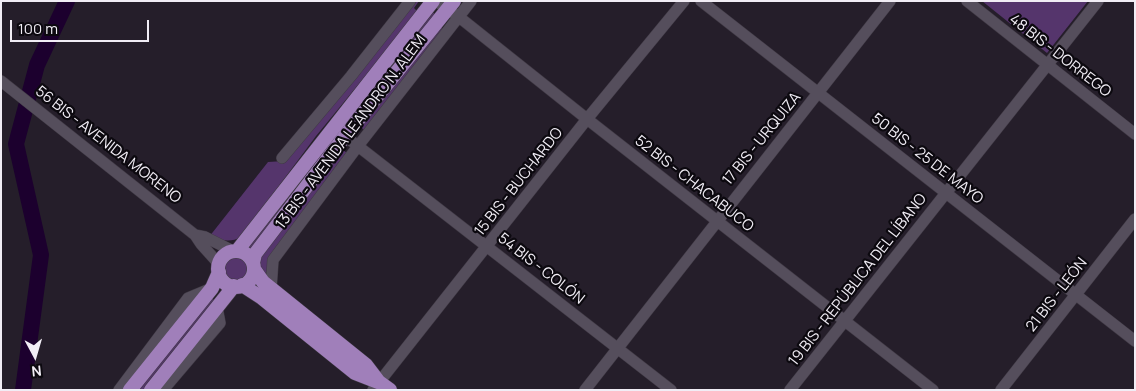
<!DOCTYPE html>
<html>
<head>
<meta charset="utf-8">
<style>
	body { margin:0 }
	#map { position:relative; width:1136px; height:391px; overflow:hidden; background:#251e2a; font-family:Manrope,sans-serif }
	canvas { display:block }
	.frame { position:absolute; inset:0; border:2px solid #f1edf5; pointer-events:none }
	.north { position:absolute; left:10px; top:331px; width:50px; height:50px; -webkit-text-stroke:4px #0c090f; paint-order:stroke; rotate:174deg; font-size:14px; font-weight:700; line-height:20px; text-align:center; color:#f1edf5 }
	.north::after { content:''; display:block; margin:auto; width:18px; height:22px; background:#f1edf5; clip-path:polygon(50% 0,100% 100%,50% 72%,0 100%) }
	.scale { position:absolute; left:10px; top:20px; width:139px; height:22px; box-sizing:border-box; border:2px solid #f1edf5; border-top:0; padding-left:6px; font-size:15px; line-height:18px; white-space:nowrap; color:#f1edf5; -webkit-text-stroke:4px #0c090f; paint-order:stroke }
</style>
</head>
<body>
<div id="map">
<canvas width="1136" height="391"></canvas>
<div class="frame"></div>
<div class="north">N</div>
<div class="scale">100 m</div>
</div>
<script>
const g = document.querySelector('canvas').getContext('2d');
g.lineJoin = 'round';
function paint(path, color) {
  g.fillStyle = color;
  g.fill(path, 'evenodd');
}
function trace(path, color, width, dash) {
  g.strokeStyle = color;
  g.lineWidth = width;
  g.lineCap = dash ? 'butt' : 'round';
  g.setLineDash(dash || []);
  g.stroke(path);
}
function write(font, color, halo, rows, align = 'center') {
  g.font = font + ' Manrope,sans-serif';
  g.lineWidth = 4.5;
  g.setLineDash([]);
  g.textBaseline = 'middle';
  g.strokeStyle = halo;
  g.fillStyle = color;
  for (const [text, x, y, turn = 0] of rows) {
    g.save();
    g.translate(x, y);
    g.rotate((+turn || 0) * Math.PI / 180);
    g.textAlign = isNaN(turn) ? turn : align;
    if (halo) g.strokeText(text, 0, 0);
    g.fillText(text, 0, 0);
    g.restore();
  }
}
paint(new Path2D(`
	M412,1H419L414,8L418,12L316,136L241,237C231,243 220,240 209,237L268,162L284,161Z
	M982,1H1088L1047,53Z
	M431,11L436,15L251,251L247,247Z
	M439,26L443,29L365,131L359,125Z
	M340,148L347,153L268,278C261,270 258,265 262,254Z
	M224 268a12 12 0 1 1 24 0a12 12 0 1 1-24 0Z
	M211,297L215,301L144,390H139Z`), '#55356c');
trace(new Path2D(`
	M23,390L41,255L16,144L37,65L67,1`), '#1c002e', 16);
const minor = new Path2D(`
	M436,1L459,17L587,119L933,390
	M701,1L1135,341
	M967,1L1135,134
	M1,81L195,235L201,244L219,264
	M345,136L671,390
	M282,158L351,76L410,1
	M195,235L205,237L233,251
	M271,289L273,260L358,146L471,1
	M119,390L188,298L212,288
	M163,390L220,323L217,307
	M373,390L587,119L684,1
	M585,390L890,1
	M790,390L1098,1
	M1001,390L1135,219`);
const major = new Path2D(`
	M237,251L433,1
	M218 269a18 18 0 1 1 36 0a18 18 0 1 1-36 0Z
	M253,263L255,254L345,136L454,1
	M254,269L263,282L366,365L379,382L390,390
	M242,285L262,298L355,373L378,382
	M130,390L212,288L219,272
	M151,390L234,286`);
trace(minor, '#403a45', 12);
trace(major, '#403a45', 15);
trace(minor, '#554e5c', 11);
trace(major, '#a07fba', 14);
write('15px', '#f1edf5', '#0c090f', [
	["48 BIS - DORREGO",1060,56,38],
	["13 BIS - AVENIDA LEANDRO N. ALEM",351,132,-53],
	["17 BIS - URQUIZA",762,139,-51],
	["56 BIS - AVENIDA MORENO",108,145,38],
	["50 BIS - 25 DE MAYO",927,159,38],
	["15 BIS - BUCHARDO",519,182,-52],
	["52 BIS - CHACABUCO",694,184,38],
	["54 BIS - COLÓN",541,269,38],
	["19 BIS - REPÚBLICA DEL LÍBANO",858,280,-52],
	["21 BIS - LEÓN",1057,295,-52]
]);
</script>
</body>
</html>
